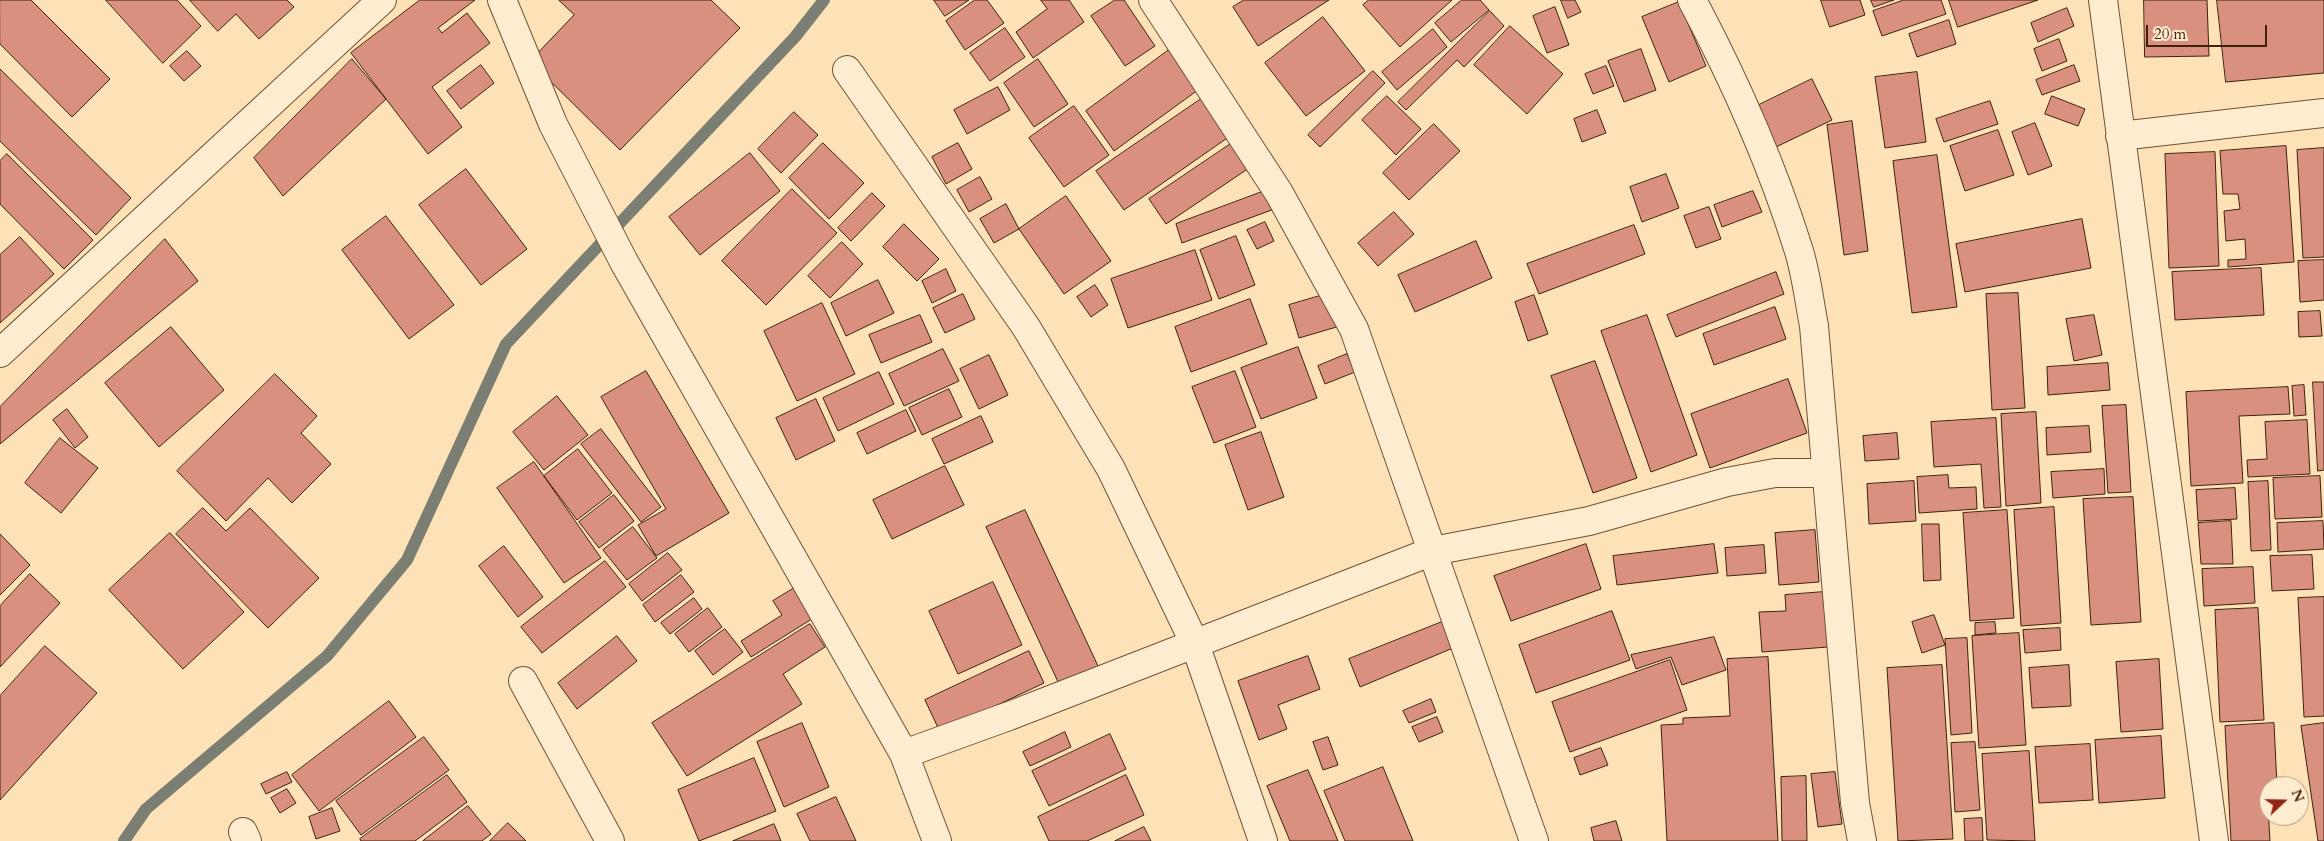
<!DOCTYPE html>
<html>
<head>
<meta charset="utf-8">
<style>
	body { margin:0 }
	#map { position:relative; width:2324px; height:841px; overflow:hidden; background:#fce2b6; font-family:Cardo,serif }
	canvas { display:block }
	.north { position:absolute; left:2259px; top:776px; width:50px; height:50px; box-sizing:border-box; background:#fdecd0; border:1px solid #b19b82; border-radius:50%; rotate:69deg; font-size:14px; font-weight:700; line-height:20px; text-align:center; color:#40220c }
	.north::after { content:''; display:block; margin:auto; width:18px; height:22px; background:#8f2418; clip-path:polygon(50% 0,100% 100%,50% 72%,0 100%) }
	.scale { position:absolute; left:2146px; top:25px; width:121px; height:22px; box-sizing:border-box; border:2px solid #40220c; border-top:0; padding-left:6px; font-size:15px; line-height:18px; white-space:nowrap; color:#40220c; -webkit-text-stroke:4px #fdecd0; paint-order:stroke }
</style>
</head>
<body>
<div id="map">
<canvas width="2324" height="841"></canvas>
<div class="north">N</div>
<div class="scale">20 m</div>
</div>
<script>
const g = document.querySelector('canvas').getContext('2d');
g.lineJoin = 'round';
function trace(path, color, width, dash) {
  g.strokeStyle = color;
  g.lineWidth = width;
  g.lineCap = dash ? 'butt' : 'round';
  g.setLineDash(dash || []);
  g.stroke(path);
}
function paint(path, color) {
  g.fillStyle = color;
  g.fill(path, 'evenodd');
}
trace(new Path2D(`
	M124,841L146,809L327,656L407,560L506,344L795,37L824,0`), '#7b7e73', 12);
const building = new Path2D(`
	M0,0H31L110,79L72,117L0,44Z
	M106,0H177L201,26L163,63Z
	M190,0H287L294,7L259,39L236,14L218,31Z
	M420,0H475L438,28L442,33L467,13L490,43L432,87L462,127L428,154L351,53Z
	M559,0H711L740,28L620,150L530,61L574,15Z
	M934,0H969L945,16Z
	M975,0H987L1004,23L965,50L946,21Z
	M1041,0H1069L1084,22L1033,58L1016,32L1047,9Z
	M1115,0H1124L1155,46L1125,66L1091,16Z
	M1244,0H1329L1258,46L1233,7Z
	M1369,0H1452L1400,47L1363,5Z
	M1462,0H1480L1489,10L1451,42L1435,23Z
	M1561,0H1575L1581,12L1568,18Z
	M1821,0H1860L1865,15L1830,27Z
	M1871,0H1894L1874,7Z
	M1904,0H1941L1946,14L1882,36L1873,11Z
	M1949,0H2038L1958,27Z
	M2144,0H2207L2209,56L2145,57Z
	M2217,0H2324V73L2226,82Z
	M1679,2L1706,66L1669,82L1642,17Z
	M1555,7L1569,45L1547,53L1533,16Z
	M2067,8L2074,26L2038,42L2031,23Z
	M1490,11L1504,26L1464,67L1457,60L1406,110L1398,102Z
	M1323,17L1365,71L1306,116L1265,63Z
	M1949,20L1956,44L1917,57L1909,34Z
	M1510,26L1563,74L1527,114L1474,65Z
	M1005,28L1025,57L990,81L970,53Z
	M1433,29L1447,47L1397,90L1382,72Z
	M2059,39L2067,61L2042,71L2034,49Z
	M1173,47L1202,87L1114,151L1086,111Z
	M1641,49L1656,90L1624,102L1608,61Z
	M187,51L201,66L184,81L170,66Z
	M352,59L386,99L283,196L254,158Z
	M1038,59L1068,104L1034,127L1004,83Z
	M481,65L494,83L461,109L447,91Z
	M2074,65L2080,81L2042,95L2036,80Z
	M1606,66L1614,86L1593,94L1585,74Z
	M0,69L131,198L96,235L0,141Z
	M1373,71L1385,83L1320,147L1308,135Z
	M1917,72L1926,142L1885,148L1875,77Z
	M1812,79L1832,120L1776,147L1757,106Z
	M998,87L1010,110L967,134L954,110Z
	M1207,95L1233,134L1124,210L1096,171Z
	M1387,96L1421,129L1396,155L1362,120Z
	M2052,96L2085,109L2078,126L2045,114Z
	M1990,101L1998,124L1944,142L1936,119Z
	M1074,106L1109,155L1064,187L1029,138Z
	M1597,110L1606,133L1582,142L1574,119Z
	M794,112L818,135L781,173L758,149Z
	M1852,121L1868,251L1844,255L1827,125Z
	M2035,123L2052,166L2028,175L2012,132Z
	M1434,124L1460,151L1409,200L1383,173Z
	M1998,130L2014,175L1965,191L1950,146Z
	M1238,139L1255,164L1166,224L1149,199Z
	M823,143L864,183L829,219L789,178Z
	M958,143L972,169L946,184L932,157Z
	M2286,146L2294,262L2228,267V260L2246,259L2245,239L2226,241L2224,211L2240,209L2238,194H2223L2220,151Z
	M2324,148V257L2303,258L2297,150Z
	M2215,152L2219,266L2169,268L2165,154Z
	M750,153L780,191L700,255L669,217Z
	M7,154L93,240L64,269L0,204V161Z
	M1937,155L1957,307L1912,313L1893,161Z
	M466,169L527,249L481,285L419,205Z
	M1666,174L1679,208L1642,222L1630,187Z
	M980,177L992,199L969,212L957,190Z
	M792,189L837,233L766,305L722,261Z
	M1270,189L1277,208L1182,243L1176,224Z
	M1753,191L1762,212L1722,227L1714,205Z
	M872,193L885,206L851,241L838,228Z
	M1066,196L1111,261L1064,294L1019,229Z
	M1006,204L1019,229L994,243L980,219Z
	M1709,207L1721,239L1696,248L1684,216Z
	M1394,212L1414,234L1378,266L1358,243Z
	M386,216L454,305L409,339L342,250Z
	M2082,219L2091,268L1965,292L1956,244Z
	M1265,222L1274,241L1257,249L1247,230Z
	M904,224L939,259L917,281L883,247Z
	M1634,225L1645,254L1539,294L1527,264Z
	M1236,236L1255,285L1219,299L1200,250Z
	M20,237L54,274L0,323V255Z
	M165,239L198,281L0,444V407Z
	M1476,241L1492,278L1415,312L1398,275Z
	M842,242L863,264L830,298L808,276Z
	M1195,250L1212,300L1128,328L1111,279Z
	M2324,260V300L2300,302L2298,261Z
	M2261,268L2264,315L2175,320L2172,272Z
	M946,269L956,291L932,303L922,281Z
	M1776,272L1784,294L1676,337L1667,315Z
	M878,280L894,313L846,336L831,303Z
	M1095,285L1108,305L1091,317L1077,297Z
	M1330,293L1340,326L1299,338L1289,305Z
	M2018,293L2025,408L1992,410L1986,294Z
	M963,294L975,319L945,333L933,308Z
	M1534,295L1548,334L1528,341L1515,302Z
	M1250,299L1267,344L1191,372L1175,327Z
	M822,303L855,374L797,401L764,331Z
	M1775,307L1786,339L1714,365L1703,334Z
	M2320,311L2322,336L2299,337L2298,312Z
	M920,315L932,342L881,363L869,335Z
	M1647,315L1697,455L1651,472L1601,331Z
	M2094,315L2102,355L2074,361L2066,319Z
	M171,327L224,390L159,447L105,383Z
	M1298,347L1317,398L1261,419L1241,368Z
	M943,349L959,381L904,406L889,374Z
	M1347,354L1355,372L1325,384L1318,366Z
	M989,355L1008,395L979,409L960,369Z
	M1595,361L1637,478L1593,493L1551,376Z
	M2108,363L2110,390L2048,395L2047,367Z
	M646,371L729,513L656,556L638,525L666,509L601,397Z
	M1235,371L1256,427L1214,443L1192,387Z
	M879,372L894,404L838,431L823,398Z
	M275,374L317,416L301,433L331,464L292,503L268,478L226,521L177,471Z
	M1788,379L1807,433L1710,468L1691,414Z
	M2313,382H2324V470L2318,471Z
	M2304,385L2306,415L2294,416L2292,386Z
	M2288,387L2290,414L2239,416L2243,483L2191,486L2186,392Z
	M949,389L962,417L922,435L909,408Z
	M557,396L588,435L544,470L513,432Z
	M816,399L835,441L796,460L776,418Z
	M2126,405L2131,492L2108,493L2102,406Z
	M67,409L88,437L75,448L53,420Z
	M906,410L916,431L867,454L857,433Z
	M2036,412L2041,503L2006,506L2001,414Z
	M981,416L993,442L944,464L932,439Z
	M1996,418L2001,507L1984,508L1981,464L1934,467L1931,422Z
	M2307,420L2310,474L2248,477L2247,460L2267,459L2265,422Z
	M2089,426L2091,452L2047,455L2046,428Z
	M601,429L661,507L641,522L581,444Z
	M1261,432L1284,497L1248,510L1225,445Z
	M1897,433L1899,459L1865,461L1863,436Z
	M60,438L98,468L61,513L25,483Z
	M578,449L612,493L577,520L544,476Z
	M534,462L601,558L564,583L497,488Z
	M945,466L964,505L892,539L873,500Z
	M2104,469L2105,494L2053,498L2051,472Z
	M1948,475L1949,488L1976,487L1977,509L1919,513L1917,477Z
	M2320,476L2322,517L2275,519L2273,478Z
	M1914,481L1916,521L1869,524L1867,484Z
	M2268,481L2271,550L2251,551L2248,482Z
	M2235,488L2237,519L2198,521L2196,490Z
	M614,495L634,521L599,548L579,522Z
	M2133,497L2141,622L2091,625L2083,499Z
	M2054,507L2061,623L2021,626L2014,510Z
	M203,508L226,531L250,508L319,578L268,628L176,534Z
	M1025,510L1098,666L1059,684L986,527Z
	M2007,510L2014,618L1970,621L1963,513Z
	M2231,521L2233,564H2201L2198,523Z
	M2323,521L2324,549L2278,552L2277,523Z
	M1922,524H1939L1941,580L1924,581Z
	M633,527L657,558L627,580L603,550Z
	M1815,530L1819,582L1779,585L1775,533Z
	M170,533L244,612L183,669L109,590Z
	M0,534L30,565L0,595Z
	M1586,544L1601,589L1511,621L1494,576Z
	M1714,544L1718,573L1617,585L1613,556Z
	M1764,545L1766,573L1727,576L1725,548Z
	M504,546L543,597L518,617L479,566Z
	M668,553L682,570L642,601L629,584Z
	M2312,555L2314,589L2272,591L2270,556Z
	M605,561L626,587L542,653L521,627Z
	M2253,567L2255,603L2204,606L2202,569Z
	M30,574L60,603L0,667V606Z
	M681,575L694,592L655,622L643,605Z
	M993,582L1022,645L958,674L929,611Z
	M796,587L815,617L751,657L741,641L782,615L773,601Z
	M1824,592L1828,647L1762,652L1759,612L1786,611L1785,595Z
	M2324,597V716L2304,717L2298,598Z
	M694,598L702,609L670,634L661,623Z
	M708,608L722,627L689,652L675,634Z
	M2258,608L2264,720L2220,722L2215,610Z
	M1612,611L1630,660L1536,693L1519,645Z
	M1934,615L1945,645L1922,653L1912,622Z
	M1442,622L1453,648L1360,687L1349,659Z
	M1995,622L1996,633L1975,635V623Z
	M810,624L825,647L783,674L802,704L687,776L652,723Z
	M2060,628L2061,650L2025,653L2023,630Z
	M725,629L743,652L713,675L695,651Z
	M2019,633L2026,745L1979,748L1972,636Z
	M617,636L637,661L577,709L558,683Z
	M1714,637L1726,670L1682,685L1671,657L1636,669L1631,655Z
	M1967,638L1972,733L1951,735L1945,639Z
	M45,646L97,693L0,800V696Z
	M1029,651L1044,683L940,732L925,700Z
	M1308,656L1320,689L1278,705L1287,729L1259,740L1238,681Z
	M1768,657L1778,841H1667L1661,725L1683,724V718L1730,716L1727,659Z
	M2159,659L2163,729L2121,732L2116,662Z
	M1670,660L1687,710L1570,752L1552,702Z
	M1942,665L1953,839L1898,841L1887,668Z
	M2069,665L2071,706L2032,708L2029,668Z
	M1431,699L1436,712L1409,723L1403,711Z
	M389,701L416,737L319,811L292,775Z
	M1437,717L1443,732L1419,742L1412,727Z
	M802,723L829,787L784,807L757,742Z
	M2274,723L2277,786H2269L2267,791L2270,841H2231L2225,726Z
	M2324,723V841H2318L2301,726Z
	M1065,732L1071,747L1030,766L1023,752Z
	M1110,734L1126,769L1049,806L1032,771Z
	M2161,736L2165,798L2099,803L2095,740Z
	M424,737L449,770L361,835L336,801Z
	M1328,737L1338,765L1323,770L1313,742Z
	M1975,742L1980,810L1955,812L1951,743Z
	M2090,744L2093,800L2039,803L2035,747Z
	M1601,748L1608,765L1580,775L1574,758Z
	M2029,751L2035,841L1987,840L1982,754Z
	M754,758L776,811L699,841L678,790Z
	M1383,767L1413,841H1345L1324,791Z
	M1308,770L1338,841H1290L1267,786Z
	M287,772L292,782L266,794L261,784Z
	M1835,772L1842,824L1818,827L1811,774Z
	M447,775L467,802L415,841H361L360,839Z
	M1126,775L1144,815L1087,841H1049L1038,817Z
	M1806,776L1807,841H1782L1781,777Z
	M287,789L296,803L280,813L271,798Z
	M836,797L856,841H810L797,814Z
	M468,806L491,834L482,841H423Z
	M332,808L340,831L316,839L309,817Z
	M1982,818L1983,841H1965L1964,819Z
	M1616,821L1622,841H1594L1591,828Z
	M508,823L526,841H490Z
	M774,824L781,841H733Z
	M1144,827L1151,841H1115Z`);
paint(building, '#da907f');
trace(building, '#40220c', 1);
const minor = new Path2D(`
	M502,0L553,124L624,262L904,754L937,841
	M1153,0L1279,193L1354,329L1534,841
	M1692,0C1734,79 1771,162 1798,248C1806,272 1809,300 1814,326L1855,803L1862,841
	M2103,0L2214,841
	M847,70L1026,327L1111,469L1195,644L1263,841
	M2120,136L2324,113
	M0,353L382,0
	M523,681L610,841
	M904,754L1009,716L1433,551L1589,521L1727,482L1775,473H1825
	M243,832L247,841`);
trace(minor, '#6f5236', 30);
trace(minor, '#fdecd0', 28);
</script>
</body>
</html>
